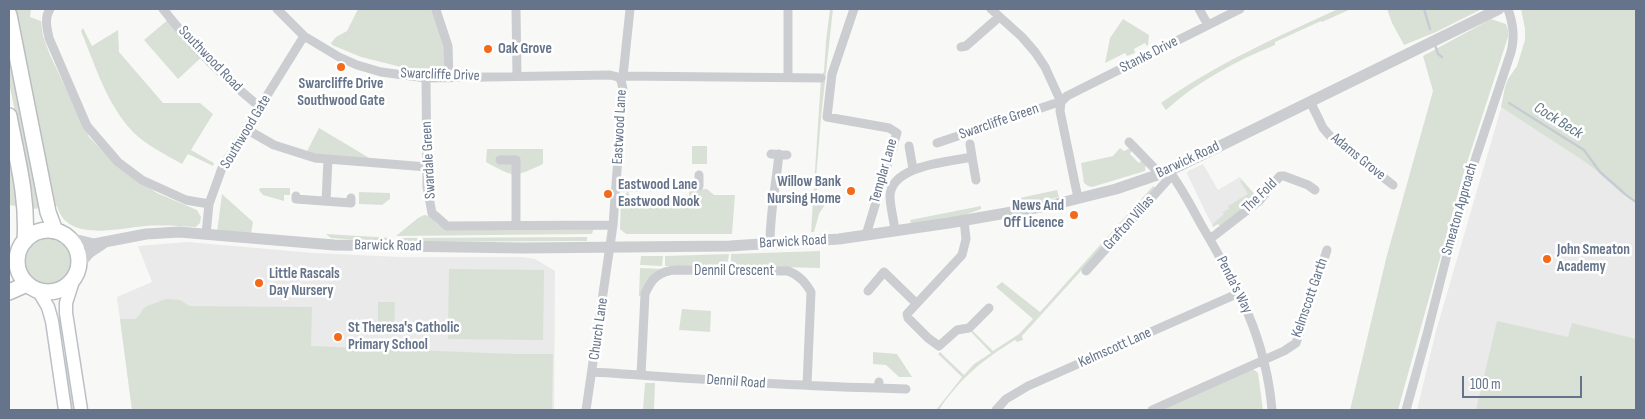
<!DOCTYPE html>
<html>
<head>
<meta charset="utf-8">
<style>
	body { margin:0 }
	#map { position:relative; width:1645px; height:419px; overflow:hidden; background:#f8f9f6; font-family:"Sofia Sans Condensed",sans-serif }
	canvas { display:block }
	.frame { position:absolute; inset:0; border:10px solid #65748a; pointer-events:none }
	.scale { position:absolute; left:1462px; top:376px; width:120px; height:22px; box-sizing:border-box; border:2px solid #65748a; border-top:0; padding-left:6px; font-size:15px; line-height:18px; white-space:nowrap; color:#65748a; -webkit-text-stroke:4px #fff; paint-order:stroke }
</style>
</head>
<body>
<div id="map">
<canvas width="1645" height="419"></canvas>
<div class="frame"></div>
<div class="scale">100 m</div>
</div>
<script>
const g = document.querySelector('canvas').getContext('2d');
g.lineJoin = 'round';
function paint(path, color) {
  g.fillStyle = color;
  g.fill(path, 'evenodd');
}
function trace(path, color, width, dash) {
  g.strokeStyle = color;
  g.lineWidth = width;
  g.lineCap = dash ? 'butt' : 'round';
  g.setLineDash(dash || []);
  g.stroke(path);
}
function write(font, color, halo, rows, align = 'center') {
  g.font = font + ' "Sofia Sans Condensed",sans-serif';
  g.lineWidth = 5;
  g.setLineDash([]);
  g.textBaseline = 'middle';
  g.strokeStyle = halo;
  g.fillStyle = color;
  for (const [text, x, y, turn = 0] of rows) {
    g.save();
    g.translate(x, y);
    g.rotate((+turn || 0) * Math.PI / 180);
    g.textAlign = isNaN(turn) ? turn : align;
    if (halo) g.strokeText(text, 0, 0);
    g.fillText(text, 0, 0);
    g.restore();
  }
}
paint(new Path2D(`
	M1504,98L1636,186V410H1417L1436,331Z
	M1203,164L1218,190L1240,177L1255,195L1212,225L1187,174L1188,171Z
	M187,242L314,253L400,257H522L535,259L555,271L554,410H132L117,297L152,282L138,246Z`), '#e9eae9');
paint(new Path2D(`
	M14,9H31L30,17L41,21L43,36L50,55L89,137L119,167L157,193L197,210L201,217L200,223L196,227C179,226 162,225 146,226C118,228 67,243 57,206H54Z
	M358,9H439L444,46V69H409L361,57L332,45L331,43L336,37L347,31Z
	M830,9H833L821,118L816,178L817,180V194L831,195L819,214L814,232H811L821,78L824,71L826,41Z
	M1338,9H1351L1322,22L1321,21L1275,42V45C1236,61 1198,81 1166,110L1161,103C1216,64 1277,37 1338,9Z
	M1387,9H1482L1436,32L1404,45L1392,23Z
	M1521,9H1636V200L1581,159L1501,107L1505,87L1508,79L1517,66L1525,40V29Z
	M170,18L204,55L178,79L144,40Z
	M1123,19L1149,35L1148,45L1147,46L1145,43L1134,49L1135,53L1127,56L1125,53L1105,63L1110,38Z
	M1491,19L1506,24L1508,30V37L1464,172L1398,410H1350L1387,255L1433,91L1423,56Z
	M83,28L92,46L118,30L119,52L163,103H200L213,114L191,150L214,163L213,166L188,154L182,164C166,155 146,145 133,132C107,105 95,65 81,31Z
	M9,41L42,208L33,209L32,192L9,83Z
	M319,128L371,159L306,153Z
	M9,139L22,207L9,205Z
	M692,146H707V164H692Z
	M1120,148L1124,151L1128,149H1133L1130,154L1139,163L1143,159L1146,163L1145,171L1092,187L1088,186L1084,183L1081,163L1113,156Z
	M487,149H543V164C512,178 516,178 486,162Z
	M1242,180L1258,198L1216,231L1215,229L1220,226L1218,224L1213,227L1212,225L1224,214L1223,212L1229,209L1228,206L1248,194L1240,181Z
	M1153,186L1156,188L1022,336L1023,340L1017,342L1015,340C984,359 959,379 939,410H936L962,377L938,354L940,352L964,375L974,364L991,353L971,332L973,331L993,351L1019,334L1033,319L996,287L1002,282L1040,312Z
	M260,188H290V195H284V201L263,195L259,190Z
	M707,189L714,195H735L732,234H626L620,229L621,200L628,191L630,197L689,196V190Z
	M1057,190L1059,197L1018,206L1015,199Z
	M359,192L390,193V199L382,205L359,204Z
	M222,194L253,222L251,234L217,232Z
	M981,206V209L962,216L911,224L910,220Z
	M424,215L431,216L437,224L445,228H594L592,234L396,236L418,218Z
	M326,234L393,238V243L331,238Z
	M24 261a25 25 0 1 1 50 0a25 25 0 1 1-50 0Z
	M587,237V241L396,242V238Z
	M820,251V268L738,266L731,261V254Z
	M729,254L728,261L722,266H665V256Z
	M641,256H663L662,266L640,265Z
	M640,268L664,269L642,296H639Z
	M449,269L544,270L543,340L448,339Z
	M166,299L180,300L189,306L312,307L311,346L514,354H553L552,410H132L120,319H135L140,315L142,310L147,306Z
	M378,302H395L394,329L378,328Z
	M682,309L711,311L710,332L679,330Z
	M1497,321L1568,337L1572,323L1636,339V410H1476Z
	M873,352L897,354L912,377H899L886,365L873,364Z
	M69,356L77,410H71L63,357Z
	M1253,369L1258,373L1263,410H1160Z
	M645,383H655L654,410H643Z`), '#d9e1d6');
trace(new Path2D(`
	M1424,9L1430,29
	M1435,45L1438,54L1442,57
	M1509,103L1584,150L1600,172L1625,194L1636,202`), '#c4cdd4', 2.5);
const secondary = new Path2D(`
	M74,278L66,303V313L81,410
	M38,290L48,307L52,321L65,410`);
const trunk = new Path2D(`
	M9,15L48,212L55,231
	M9,116C17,159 28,197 25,241
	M17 261a31 31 0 1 1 62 0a31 31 0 1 1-62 0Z
	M9,292L27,284`);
trace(secondary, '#bcc0c6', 15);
trace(trunk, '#babdc1', 18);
trace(new Path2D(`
	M50,9C44,18 47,28 49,38L87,126L118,162L142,180L186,200L209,204
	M163,9C191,45 224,78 260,107
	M277,9L304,36L339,57L357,65L381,72L426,78L610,75L618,77L621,80
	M516,9L517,76
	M854,9L832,74L827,117L889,128L897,133L866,235
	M991,9L1022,37L1035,52L1045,67L1061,102L1060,111L1078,198
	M1199,9L1208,25
	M436,10L448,46L449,78
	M961,47L966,46L999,17
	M623,76L821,78
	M788,77V9
	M426,78L427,187L432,213L447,226L613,225
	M1310,101L1323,128L1330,136L1393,185
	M1061,102L1067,96L1240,9
	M246,129L274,145L315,158L427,167
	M1129,142L1160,174
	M937,143L1053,104L1061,102
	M970,144L972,157
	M909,146L913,169
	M771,154L787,155
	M500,160H516V225
	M1169,171C1182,188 1192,208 1202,226C1238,287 1266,339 1272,410
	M617,187L699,186V175
	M296,196V199L351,203V198
	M326,201L328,159
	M964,220L966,239L962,255L907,314L908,318L928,338L939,346L957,330L969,328L989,308
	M895,231C894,220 890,207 890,196C891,165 949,162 972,157L976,180
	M206,234L209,204L222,168L304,36
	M1210,239L1259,201L1280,176H1284L1308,185L1315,190
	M770,243C770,213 776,184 779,154
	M1086,271L1172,175
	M868,291L884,272L916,303
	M593,372C688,378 783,386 878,388L879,382
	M641,375L645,294C651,279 659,271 676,270L788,271C799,275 805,282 811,292L807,385
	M878,388L906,389
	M586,410L613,225L623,89L621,80L623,76L630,9
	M996,410L1006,399L1028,386L1239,293
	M1152,410L1284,351L1296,343L1327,250
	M1406,410L1427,334L1452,235L1476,157L1511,52C1515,36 1513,24 1508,9`), '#cbcdd1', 9);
trace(new Path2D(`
	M69,238L94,244L146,234L179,232L334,245L523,248L730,246L839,239L949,223L1052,205L1116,189L1169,171L1499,9
	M78,266L89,253L104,243`), '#cbcdd1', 11);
trace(secondary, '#fff', 12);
trace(trunk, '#fff', 15);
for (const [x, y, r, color] of [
	[488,49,5,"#f46a1b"],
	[341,67,5,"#f46a1b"],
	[851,191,5,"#f46a1b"],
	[608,194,5,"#f46a1b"],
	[1074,215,5,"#f46a1b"],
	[1547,259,5,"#f46a1b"],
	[259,283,5,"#f46a1b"],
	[338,337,5,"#f46a1b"]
]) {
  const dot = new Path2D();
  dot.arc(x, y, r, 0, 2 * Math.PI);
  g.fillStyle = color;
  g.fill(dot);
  trace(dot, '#fff', 2);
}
write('bold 15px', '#65748a', '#fff', [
	["Oak Grove",498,49],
	["Swarcliffe Drive",341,84,"center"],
	["Southwood Gate",341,101,"center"],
	["Willow Bank",841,182,"right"],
	["Nursing Home",841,199,"right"],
	["Eastwood Lane",618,185],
	["Eastwood Nook",618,202],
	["News And",1064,206,"right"],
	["Off Licence",1064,223,"right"],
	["John Smeaton",1557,250],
	["Academy",1557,267],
	["Little Rascals",269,274],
	["Day Nursery",269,291],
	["St Theresa's Catholic",348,328],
	["Primary School",348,345]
], 'left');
write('15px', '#65748a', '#fff', [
	["Stanks Drive",1149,55,-27],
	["Southwood Road",210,59,46],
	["Swarcliffe Drive",440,75,2],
	["Swarcliffe Green",999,122,-19],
	["Eastwood Lane",620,127,-87],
	["Southwood Gate",246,132,-59],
	["Adams Grove",1358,157,39],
	["Swardale Green",429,160,-93],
	["Barwick Road",1188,160,-25],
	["Templar Lane",884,171,-74],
	["The Fold",1260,196,-44],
	["Smeaton Approach",1460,209,-74],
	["Grafton Villas",1129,223,-48],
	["Barwick Road",793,242,-3],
	["Barwick Road",388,246,1],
	["Dennil Crescent",734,271],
	["Penda's Way",1234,285,63],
	["Kelmscott Garth",1310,298,-71],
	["Church Lane",599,329,-82],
	["Kelmscott Lane",1115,348,-24],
	["Dennil Road",736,382,4]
]);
write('italic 16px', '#607785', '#fff', [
	["Cock Beck",1558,121,32]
]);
</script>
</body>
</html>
